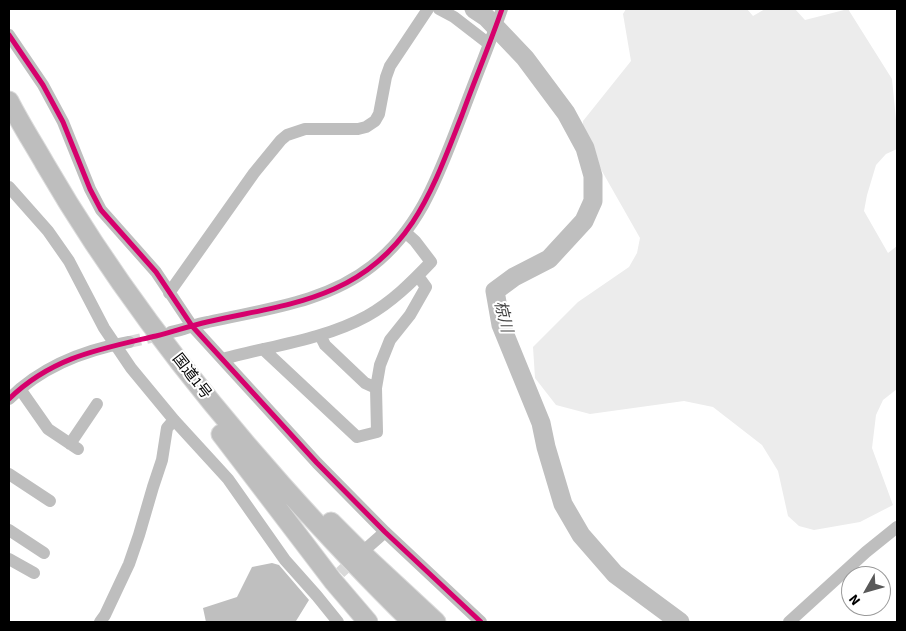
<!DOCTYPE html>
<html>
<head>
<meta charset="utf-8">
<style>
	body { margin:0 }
	#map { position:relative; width:906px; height:631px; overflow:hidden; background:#fff; font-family:"Source Sans 3",sans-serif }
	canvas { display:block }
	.frame { position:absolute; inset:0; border:10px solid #000; pointer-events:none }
	.north { position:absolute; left:841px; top:566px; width:50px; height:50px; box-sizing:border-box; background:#fff; border:1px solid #999; border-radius:50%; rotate:232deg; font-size:14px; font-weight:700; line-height:20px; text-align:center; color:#000 }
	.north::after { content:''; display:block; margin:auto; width:18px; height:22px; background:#595959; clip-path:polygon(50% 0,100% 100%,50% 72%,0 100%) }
</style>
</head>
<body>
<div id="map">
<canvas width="906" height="631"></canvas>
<div class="frame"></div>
<div class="north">N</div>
</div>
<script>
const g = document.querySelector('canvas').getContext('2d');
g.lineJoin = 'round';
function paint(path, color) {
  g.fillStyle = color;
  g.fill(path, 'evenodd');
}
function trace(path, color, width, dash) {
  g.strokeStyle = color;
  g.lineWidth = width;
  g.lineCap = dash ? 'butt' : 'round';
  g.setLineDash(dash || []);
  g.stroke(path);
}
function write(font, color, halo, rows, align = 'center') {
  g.font = font + ' "Source Sans 3","Noto Sans JP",sans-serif';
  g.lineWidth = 4;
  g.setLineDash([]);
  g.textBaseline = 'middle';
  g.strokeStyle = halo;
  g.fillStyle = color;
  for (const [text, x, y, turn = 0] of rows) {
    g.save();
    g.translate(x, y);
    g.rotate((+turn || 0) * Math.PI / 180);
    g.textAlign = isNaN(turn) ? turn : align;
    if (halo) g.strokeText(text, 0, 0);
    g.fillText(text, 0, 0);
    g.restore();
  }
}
paint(new Path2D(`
	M626,9H747L753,16L765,9H795L805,20L848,9L892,79L896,120H897V149L886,154L876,165L867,195L864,211L888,253L897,246V389L883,400L876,415L872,448L893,505L860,522L814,530L799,526L788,516L778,471L762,445L713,407L684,401L590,414L556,405L535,378L533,347L578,302L629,267L637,253L640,238L582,136L583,121L631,61L623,14Z`), '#ececec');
paint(new Path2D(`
	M272,563L279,565L309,600L296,621L206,622L203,608L237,597L252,567Z`), '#bfbfbf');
trace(new Path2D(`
	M474,9L486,17L525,58L566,113L585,148L593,176V201L584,221L549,259L514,277L495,291L501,325L541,423L546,447L563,504L581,535L615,574L680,622`), '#bfbfbf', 19);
trace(new Path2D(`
	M129,342L164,334
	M327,585L358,556`), '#d9d9d9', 12, [12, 6]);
const highway = new Path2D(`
	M9,101C20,123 33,143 45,164C112,280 193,385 282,485C324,532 367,578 412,622
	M221,434L333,581L368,622
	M331,522L366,557L436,622`);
trace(highway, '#dbdbdb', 21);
trace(new Path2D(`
	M439,9L454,17L489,44
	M9,35L43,85L63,122L90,189L101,210L156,272L192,326L317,463L385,532L481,622
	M9,187L48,231L69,261L104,328L131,368L174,420L228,479L285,560L317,596L338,622
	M169,293L254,173L281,140L287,135L305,129H358L366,127L375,121L379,114L386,77L390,66L428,9
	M171,332C184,330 195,324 208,322C264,309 325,303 372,266C423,226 440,170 463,112C476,77 490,43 502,9
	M320,335L325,345L365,383L376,388
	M263,349L357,437L377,432L376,388L380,365L390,340L410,315L426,287L418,276
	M223,359C270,346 323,340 367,316C392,302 412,282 431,262L415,241L406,233
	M20,389L48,429L78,449
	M9,399C42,366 84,350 129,342
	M70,444L97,404
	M9,474L50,501
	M9,530L44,553
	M368,547L385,532
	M9,559L34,573
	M100,622L105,615L129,564L139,535L153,487L162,460L167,428L174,420
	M789,622L866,552L897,527`), '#bebebe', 12);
trace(highway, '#bebebe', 19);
trace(new Path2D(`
	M9,35L43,85L63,122L90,189L101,210L156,272L192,326L317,463L385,532L481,622
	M9,399C52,357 100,349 156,336C173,332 189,326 207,322C249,312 294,307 334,289C412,254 433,188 462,115C475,79 490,44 502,9`), '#d6006c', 5);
write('15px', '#000', '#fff', [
	["国道1号",191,377,52]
]);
write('italic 16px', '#444', '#fff', [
	["椋川",502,317,76]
]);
</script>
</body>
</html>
